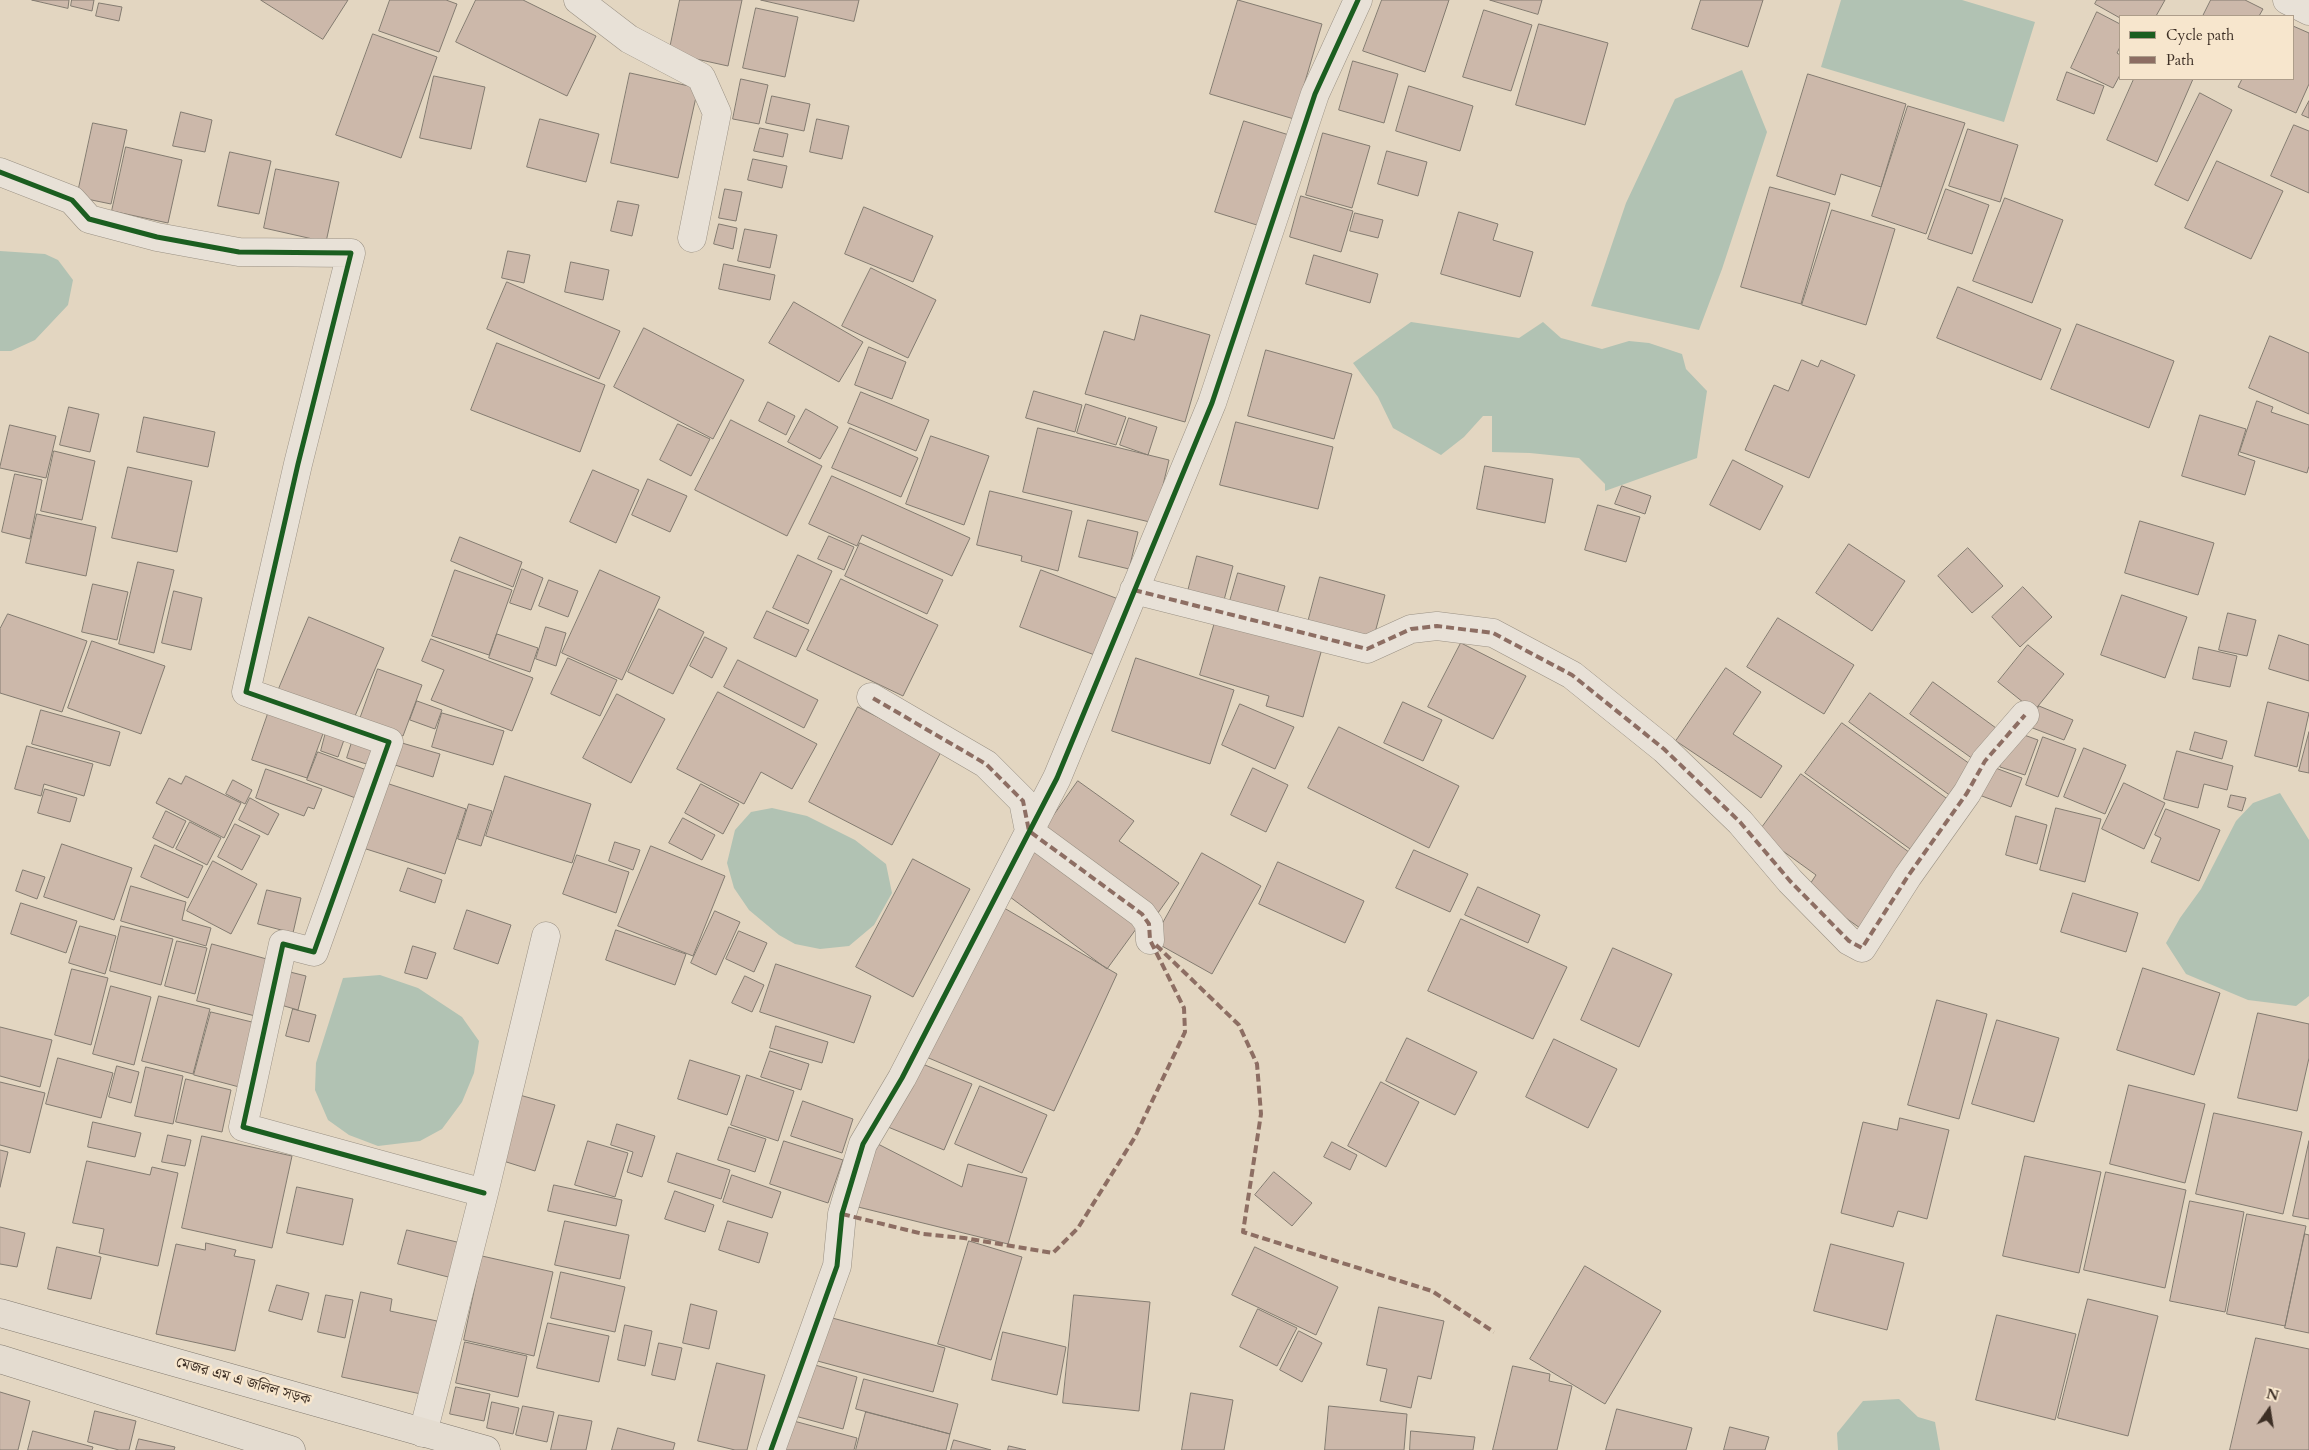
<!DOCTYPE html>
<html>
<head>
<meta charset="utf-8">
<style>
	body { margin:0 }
	#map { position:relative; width:2309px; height:1450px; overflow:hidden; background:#e3d6c1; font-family:Cardo,serif }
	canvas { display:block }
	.legend { position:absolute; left:2119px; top:15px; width:175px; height:65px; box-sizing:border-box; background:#f7e6cd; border:1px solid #ad9d8a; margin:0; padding:6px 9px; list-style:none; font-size:15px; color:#3d2f25 }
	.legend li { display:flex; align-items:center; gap:10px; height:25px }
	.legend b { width:25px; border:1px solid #ad9d8a }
	.north { position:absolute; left:2244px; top:1385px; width:50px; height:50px; -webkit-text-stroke:4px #f7e6cd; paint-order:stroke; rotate:13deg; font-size:14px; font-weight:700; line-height:20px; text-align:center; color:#3d2f25 }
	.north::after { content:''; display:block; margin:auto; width:18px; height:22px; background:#3d2f25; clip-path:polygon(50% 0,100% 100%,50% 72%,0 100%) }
</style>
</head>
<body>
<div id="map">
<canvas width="2309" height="1450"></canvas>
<ul class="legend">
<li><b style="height:6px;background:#1b5e20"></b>Cycle path</li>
<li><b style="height:6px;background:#8d6e63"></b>Path</li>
</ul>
<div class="north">N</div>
</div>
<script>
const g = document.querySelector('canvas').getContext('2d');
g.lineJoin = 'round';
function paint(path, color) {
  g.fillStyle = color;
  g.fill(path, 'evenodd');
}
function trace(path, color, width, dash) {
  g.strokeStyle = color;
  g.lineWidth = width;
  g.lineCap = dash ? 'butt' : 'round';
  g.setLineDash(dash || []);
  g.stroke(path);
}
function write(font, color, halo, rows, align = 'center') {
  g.font = font + ' Cardo,"Noto Serif Bengali",serif';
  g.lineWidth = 5;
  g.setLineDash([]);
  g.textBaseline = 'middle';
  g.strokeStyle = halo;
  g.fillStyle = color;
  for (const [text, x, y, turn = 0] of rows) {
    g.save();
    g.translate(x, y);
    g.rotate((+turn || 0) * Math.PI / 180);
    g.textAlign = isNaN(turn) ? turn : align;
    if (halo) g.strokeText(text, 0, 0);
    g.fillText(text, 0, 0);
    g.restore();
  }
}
paint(new Path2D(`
	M1841,0H1962L2035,22L2004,122L1821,67Z
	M1742,70L1767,132L1722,269L1699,330L1591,306L1626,203L1675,99Z
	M0,251L45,254L58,260L73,280L68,305L35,340L11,351H0Z
	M1411,322L1519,338L1543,322L1561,338L1602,349L1629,341L1649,343L1682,354L1686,369L1707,391L1697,458L1605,491V484L1579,458L1530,453L1492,452V416H1483L1464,437L1441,455L1393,428L1378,397L1353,363Z
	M2280,793L2309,840V996L2296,1006L2248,1000L2186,974L2166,943L2180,918L2201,889L2236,821L2253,803Z
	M772,808L807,816L855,840L886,864L892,893L874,925L849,946L820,949L795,944L779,935L749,910L734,888L727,863L735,830L751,812Z
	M380,975L418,988L462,1017L479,1041L474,1073L462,1102L442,1129L420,1141L378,1146L349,1135L328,1120L315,1090L316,1063L343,978Z
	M1899,1399L1918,1417L1935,1422L1940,1450H1838L1837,1433L1863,1401Z`), '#b1c2b3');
const building = new Path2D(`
	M32,0H69L68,8Z
	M72,0H94L92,11L71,6Z
	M261,0H348L323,39Z
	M390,0H446L457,4L439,52L379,31Z
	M476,0H523L596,36L567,96L456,42Z
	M680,0H742L728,66L669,53Z
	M761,0H859L854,21Z
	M1238,0L1322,24L1294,119L1210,94Z
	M1382,0H1449L1425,72L1363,51Z
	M1490,0H1542L1538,14Z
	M1701,0H1763L1748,47L1692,29Z
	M2097,0H2165L2156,16H2120V18L2095,4Z
	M2211,0H2245L2263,9L2259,16H2203Z
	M99,3L122,7L119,21L96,16Z
	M756,8L798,17L785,77L743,68Z
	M1484,10L1532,25L1511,91L1463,77Z
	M2097,12L2120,24V47L2117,53L2120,55V75L2113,88L2071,68Z
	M1539,24L1608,43L1585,125L1516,105Z
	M2293,26L2309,33V84L2296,113L2238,87L2242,79H2293Z
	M373,34L437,57L401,158L336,135Z
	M1353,61L1398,74L1384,123L1339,110Z
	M2067,72L2104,86L2094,114L2057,100Z
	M630,73L698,88L678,178L611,163Z
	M1808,74L1906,104L1881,187L1841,174L1835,195L1777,176Z
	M434,76L485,87L471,149L420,138Z
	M741,79L768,85L759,124L733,119Z
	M2134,79H2193L2157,162L2107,140Z
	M1409,86L1473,106L1460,151L1396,131Z
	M2200,93L2232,110L2188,201L2155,185Z
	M772,96L810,104L804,131L766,123Z
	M2309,101V118L2302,115Z
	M1908,106L1965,123L1926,234L1872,216Z
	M181,112L212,120L205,152L173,146Z
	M540,119L599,134L586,182L527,167Z
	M817,119L849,126L842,159L810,152Z
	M1244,121L1289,135L1260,226L1215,212Z
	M93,123L127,130L111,204L77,197Z
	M2294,125L2309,131V193L2271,176Z
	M760,128L788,134L783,157L754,151Z
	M1968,129L2018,145L2000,202L1949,186Z
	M1323,133L1370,146L1352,208L1306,195Z
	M126,147L182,160L168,223L112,211Z
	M1387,151L1427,162L1418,196L1378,184Z
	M230,152L271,161L259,214L218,206Z
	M753,159L787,166L782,188L748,180Z
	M2217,161L2283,191L2251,259L2185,228Z
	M276,169L339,182L326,242L264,228Z
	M1770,187L1830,203L1801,304L1741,287Z
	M725,189L742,192L736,221L719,218Z
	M1946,189L1989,205L1972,254L1928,239Z
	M1301,196L1353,211L1341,252L1290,237Z
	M2005,198L2063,220L2032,303L1973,281Z
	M618,201L639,205L632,236L611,231Z
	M864,207L933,236L913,282L845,254Z
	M1832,210L1895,229L1866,325L1802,305Z
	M1459,212L1498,224L1493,240L1533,252L1520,297L1441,274Z
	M1355,213L1383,220L1378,238L1350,231Z
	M719,224L737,228L733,249L714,244Z
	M745,229L777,235L770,268L738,261Z
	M508,251L530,255L524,283L502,278Z
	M1314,255L1378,274L1370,303L1306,284Z
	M571,262L609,270L603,300L565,292Z
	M724,264L775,275L770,300L719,289Z
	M871,268L936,300L908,358L842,326Z
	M507,282L620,331L599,379L487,329Z
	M1958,287L2061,329L2041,380L1937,338Z
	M794,302L863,342L839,382L769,343Z
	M1141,315L1210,335L1185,422L1085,394L1104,331L1134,340Z
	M2077,324L2174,361L2149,428L2051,389Z
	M644,328L744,380L713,439L614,387Z
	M2270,336L2309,353V414L2249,388Z
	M497,343L605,385L580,452L471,410Z
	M869,347L906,362L892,399L855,385Z
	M1266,350L1352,374L1334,439L1248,416Z
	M1802,360L1818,367L1821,360L1855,375L1809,478L1745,450L1774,385L1788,391Z
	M1034,391L1082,405L1075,432L1026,418Z
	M861,392L929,420L916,451L848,423Z
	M2257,401L2273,407L2271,412L2309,425V466L2307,473L2240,452Z
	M768,402L795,416L786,435L759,421Z
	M1086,404L1126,417L1116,445L1077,433Z
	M69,407L99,414L90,452L60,445Z
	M806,409L838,427L820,459L788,442Z
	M2200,415L2246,429L2238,455L2255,461L2245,495L2182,476Z
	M144,417L215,432L208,467L137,452Z
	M1129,418L1157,427L1148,455L1120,445Z
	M731,420L822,466L787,536L695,490Z
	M1236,422L1333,447L1318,509L1220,485Z
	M678,424L710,439L691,476L660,460Z
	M10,425L56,436L46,478L0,468Z
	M850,428L918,458L901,497L832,468Z
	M1038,428L1169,460L1154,523L1023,492Z
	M931,436L989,456L964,525L906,504Z
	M54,451L95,461L82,520L41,511Z
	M1733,460L1783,486L1760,530L1710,505Z
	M1485,466L1553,479L1545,523L1477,509Z
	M128,467L192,481L177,552L112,538Z
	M593,470L639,490L616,543L570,522Z
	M15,474L42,480L30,539L2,532Z
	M832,476L970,538L952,576L862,535L857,546L809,524Z
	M648,479L687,496L670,532L632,515Z
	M1622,486L1651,496L1645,514L1615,504Z
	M990,491L1072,511L1058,571L1021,561L1022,556L977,545Z
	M1598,505L1640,517L1626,562L1585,550Z
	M37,514L96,527L86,576L26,563Z
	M1088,520L1138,532L1129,569L1079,557Z
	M2140,521L2214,543L2198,595L2125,573Z
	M829,536L854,547L844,570L818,559Z
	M460,537L522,562L513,587L451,561Z
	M860,543L943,580L927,614L845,576Z
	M1849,544L1905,581L1872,631L1816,593Z
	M1968,548L2003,586L1972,613L1938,576Z
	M798,555L832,571L808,624L773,608Z
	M1197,556L1233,566L1223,604L1187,595Z
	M138,562L174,570L154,653L119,644Z
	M522,569L543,578L531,610L510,603Z
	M455,570L512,590L489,655L432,636Z
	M600,570L660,597L622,680L562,653Z
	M1041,570L1121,600L1100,657L1020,627Z
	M1238,573L1285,586L1275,621L1228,608Z
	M1320,577L1385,595L1372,644L1307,626Z
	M841,579L938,625L903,696L807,650Z
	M549,580L578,591L568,617L539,606Z
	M93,584L128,592L117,640L82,632Z
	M2023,587L2052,617L2020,647L1992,617Z
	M174,591L202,598L191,650L162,643Z
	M2122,595L2187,617L2165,678L2101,655Z
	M659,609L704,632L673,694L628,672Z
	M767,611L809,630L796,657L754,638Z
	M2228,613L2256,620L2247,656L2219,650Z
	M8,614L87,641L62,712L0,693V629Z
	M1217,615L1323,645L1303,717L1266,706L1269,696L1200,675Z
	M309,617L384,648L352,723L278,691Z
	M1778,618L1854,665L1824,714L1747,667Z
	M546,627L566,633L556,666L536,659Z
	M497,634L538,648L530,672L489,658Z
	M2279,635L2309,645V681L2269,669Z
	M705,637L727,648L712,678L690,666Z
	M431,639L533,678L512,731L431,700L444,670L422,661Z
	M92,641L165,666L141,734L68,708Z
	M1461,643L1526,676L1493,739L1428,707Z
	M2028,645L2064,674L2034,711L1998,682Z
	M2199,647L2237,656L2230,687L2193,679Z
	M568,658L617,680L600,716L551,694Z
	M1136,658L1234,690L1210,764L1112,731Z
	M738,660L818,700L804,728L724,687Z
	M1726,668L1761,692L1733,734L1782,766L1761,798L1676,741Z
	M378,669L422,685L403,736L360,719Z
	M1933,682L1996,728L1973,759L1910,714Z
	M718,692L817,744L792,789L761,772L744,804L677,769Z
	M1870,693L1977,769L1955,799L1849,722Z
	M617,694L665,719L631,783L583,758Z
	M417,701L442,710L435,729L410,720Z
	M1403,702L1442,720L1423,761L1384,743Z
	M2268,702L2309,713L2297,767L2255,756Z
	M1240,704L1294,727L1275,769L1222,745Z
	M2039,706L2073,720L2064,740L2030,727Z
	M858,707L942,750L892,845L809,802Z
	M270,708L325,728L307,778L252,760Z
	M41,710L120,732L110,766L32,744Z
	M442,713L504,731L493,765L432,747Z
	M1842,723L1953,803L1917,854L1805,773Z
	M1339,727L1459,786L1429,848L1308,788Z
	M2013,731L2038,740L2025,775L2000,767Z
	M326,732L345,737L338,757L321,751Z
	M2195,732L2227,741L2222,759L2190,750Z
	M2309,732V773L2299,771Z
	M2043,737L2076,749L2058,797L2026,785Z
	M353,739L379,747L373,766L347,758Z
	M402,743L440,754L433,777L395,765Z
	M27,746L93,764L84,796L44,784L41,796L15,789Z
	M2084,748L2126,765L2105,814L2064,797Z
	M2177,751L2233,766L2227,790L2204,784L2198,808L2164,799Z
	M318,752L372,772L361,800L307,780Z
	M1985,764L2022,778L2011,807L1974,793Z
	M1253,768L1288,785L1266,832L1231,815Z
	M266,769L322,789L314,809L308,807L304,816L256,798Z
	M1801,774L1913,855L1860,928L1806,890L1816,875L1758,833Z
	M186,776L241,803L224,838L156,803L169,778L181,784Z
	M505,776L591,804L572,863L486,836Z
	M233,780L252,790L245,804L226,794Z
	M1078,781L1134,821L1119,841L1179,883L1153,920L1038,838Z
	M383,782L466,809L445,874L363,848Z
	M2124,783L2165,803L2144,849L2102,829Z
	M701,784L739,804L723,834L685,813Z
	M45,789L77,798L70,822L38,813Z
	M2231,795L2246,798L2242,811L2228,807Z
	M250,798L279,814L268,835L239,820Z
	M469,804L492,811L481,846L458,839Z
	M2056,808L2101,819L2085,882L2040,870Z
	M2166,809L2220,830L2199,881L2151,862L2161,838L2155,835Z
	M166,811L186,821L173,848L153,838Z
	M2016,816L2047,825L2037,864L2006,855Z
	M683,818L715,835L702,860L669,843Z
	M190,822L221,838L207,865L176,849Z
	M235,824L260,836L242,870L218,857Z
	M1039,841L1144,918L1107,969L1002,891Z
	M615,842L640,850L633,870L609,861Z
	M62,844L132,868L114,920L44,897Z
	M155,845L203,866L188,898L141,877Z
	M651,846L725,876L693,956L618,926Z
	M1414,850L1468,874L1450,912L1396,888Z
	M1202,853L1261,886L1212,974L1153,941Z
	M577,855L629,872L616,913L563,894Z
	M913,859L970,889L913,997L856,967Z
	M213,861L257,884L231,934L187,911Z
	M1278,862L1364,901L1345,943L1259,904Z
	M408,868L442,880L435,903L400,891Z
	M23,870L45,877L37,899L16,891Z
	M131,886L186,902L182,920L211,928L206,946L121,921Z
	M1478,887L1540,915L1528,943L1465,915Z
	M267,890L301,898L293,933L258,924Z
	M2073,893L2138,913L2126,952L2061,932Z
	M21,903L77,921L66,953L11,934Z
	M999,905L1117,974L1054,1111L924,1056Z
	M467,910L511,925L498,964L454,949Z
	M715,911L740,922L716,975L691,963Z
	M1461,919L1567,967L1533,1039L1428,991Z
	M80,926L116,936L105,974L69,963Z
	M121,926L173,939L161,985L110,971Z
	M616,930L686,954L675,985L606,960Z
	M739,931L767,943L754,972L726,959Z
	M177,941L207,948L195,994L165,986Z
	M212,944L274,961L259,1017L197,1001Z
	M413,946L436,953L427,979L405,973Z
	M1613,948L1672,974L1639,1047L1581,1020Z
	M776,964L871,996L854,1043L760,1012Z
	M2143,968L2220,993L2194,1075L2117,1050Z
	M72,969L108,978L91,1045L55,1035Z
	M282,970L306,976L298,1010L274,1003Z
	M745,976L764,985L752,1012L732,1003Z
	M111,986L151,997L134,1065L93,1054Z
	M159,996L210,1009L193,1074L142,1061Z
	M1937,1000L1987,1014L1959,1119L1908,1105Z
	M293,1009L316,1015L309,1042L286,1036Z
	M211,1012L260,1024L243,1088L194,1075Z
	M2258,1013L2309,1024V1058L2297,1111L2238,1098Z
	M1997,1020L2059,1038L2034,1122L1972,1104Z
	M776,1026L828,1042L822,1063L770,1048Z
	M0,1027L52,1040L40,1087L0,1076Z
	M1407,1038L1477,1072L1455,1115L1386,1081Z
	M1554,1039L1617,1069L1588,1128L1526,1097Z
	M770,1051L809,1064L801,1090L761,1077Z
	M58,1058L113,1073L101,1118L46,1104Z
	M690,1060L740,1076L727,1115L678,1099Z
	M915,1061L972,1084L944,1150L888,1127Z
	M117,1066L139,1072L131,1103L109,1097Z
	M146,1067L183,1076L173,1124L135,1116Z
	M747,1075L794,1091L778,1141L731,1125Z
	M186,1079L231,1090L222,1132L176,1122Z
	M0,1082L45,1093L30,1153L0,1145Z
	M1381,1082L1419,1102L1386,1167L1348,1146Z
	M2129,1085L2205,1104L2185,1183L2110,1164Z
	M980,1086L1047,1115L1022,1173L955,1144Z
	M516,1094L555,1105L535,1171L497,1159Z
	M803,1101L853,1119L842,1153L791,1136Z
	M2214,1113L2302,1132L2283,1214L2196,1194Z
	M1900,1118L1949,1130L1927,1219L1898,1211L1893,1227L1841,1213L1863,1122L1897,1130Z
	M93,1122L141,1133L135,1157L88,1147Z
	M617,1124L655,1136L642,1177L627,1172L633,1152L611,1145Z
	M729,1127L766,1139L755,1172L718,1160Z
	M168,1135L191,1140L185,1166L162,1162Z
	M202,1136L292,1156L272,1248L182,1228Z
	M588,1141L628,1153L615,1197L575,1185Z
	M784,1141L843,1160L828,1203L770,1184Z
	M2309,1141V1219L2293,1216Z
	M1332,1142L1357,1155L1350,1170L1324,1157Z
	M876,1143L962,1187L968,1164L1027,1178L1008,1244L854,1206Z
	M0,1150L8,1152L0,1187Z
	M677,1153L730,1170L721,1199L668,1182Z
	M2025,1156L2101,1172L2079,1273L2003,1256Z
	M87,1161L150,1175L152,1167L178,1173L158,1266L99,1253L104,1229L73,1223Z
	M1274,1172L1312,1203L1292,1226L1255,1195Z
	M2106,1172L2186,1190L2165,1288L2084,1270Z
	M732,1175L781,1192L772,1218L723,1202Z
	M554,1185L622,1200L616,1226L548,1211Z
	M297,1187L353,1199L343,1245L287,1233Z
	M675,1191L714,1205L705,1232L665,1219Z
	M2190,1201L2244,1212L2225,1312L2170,1301Z
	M2247,1214L2306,1226L2285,1326L2227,1314Z
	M565,1221L629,1235L620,1279L555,1265Z
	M728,1221L768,1233L759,1263L719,1250Z
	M0,1227L25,1233L17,1267L0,1264Z
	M407,1230L461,1243L452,1278L398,1264Z
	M2305,1234L2309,1235V1333L2285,1328Z
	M969,1241L1022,1257L991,1360L938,1344Z
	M206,1243L236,1250L234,1256L255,1260L235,1351L156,1334L176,1244L205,1250Z
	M1831,1244L1904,1263L1887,1330L1814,1311Z
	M57,1247L101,1257L91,1299L48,1289Z
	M1255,1247L1338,1287L1316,1335L1232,1295Z
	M482,1256L553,1272L534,1356L464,1340Z
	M1585,1266L1661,1311L1605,1404L1530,1359Z
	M561,1272L625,1287L615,1332L551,1318Z
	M277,1285L309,1293L302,1320L269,1311Z
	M361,1292L392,1299L390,1311L437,1321L421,1394L342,1377Z
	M326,1295L353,1300L345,1338L318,1332Z
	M1074,1295L1150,1302L1139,1411L1063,1403Z
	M2088,1299L2158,1316L2128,1436L2058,1418Z
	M691,1304L717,1311L709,1349L683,1343Z
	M1379,1307L1444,1321L1431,1379L1418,1376L1411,1408L1380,1401L1387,1369L1367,1365Z
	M1258,1309L1297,1328L1277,1366L1240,1347Z
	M821,1315L945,1348L933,1392L810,1359Z
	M1997,1315L2076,1334L2055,1420L1976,1400Z
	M548,1323L609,1336L599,1382L537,1368Z
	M625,1325L652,1331L645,1366L618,1360Z
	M1299,1331L1322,1343L1302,1382L1280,1370Z
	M1003,1332L1066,1347L1057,1395L992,1380Z
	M2256,1338L2309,1349V1450H2230Z
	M465,1342L527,1356L518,1397L456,1383Z
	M659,1343L682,1348L675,1380L652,1375Z
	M717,1363L765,1375L747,1450H735L698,1441Z
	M808,1363L857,1377L843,1429L795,1416Z
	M1513,1366L1550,1374L1549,1381L1572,1386L1557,1450H1493Z
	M864,1379L958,1404L950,1434L856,1409Z
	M456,1387L490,1394L484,1421L450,1414Z
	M0,1392L30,1401L18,1450H0Z
	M1191,1393L1233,1400L1224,1450H1182Z
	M492,1402L519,1408L513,1434L487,1428Z
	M523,1406L554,1412L547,1442L516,1435Z
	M1329,1406L1407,1414L1404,1450H1325Z
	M1617,1409L1692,1428L1686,1450H1606Z
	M95,1411L136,1421L129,1450H119L88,1442Z
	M866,1412L950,1434L946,1450H856Z
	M559,1415L592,1421L586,1450H551Z
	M790,1420L857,1438L854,1450H782Z
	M1730,1427L1769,1437L1765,1450H1724Z
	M618,1428L675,1443L673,1450H612Z
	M33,1431L93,1447L92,1450H28Z
	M1411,1431L1475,1437L1473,1450H1410Z
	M139,1439L175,1447L174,1450H136Z
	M954,1440L991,1450H951Z
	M1009,1446L1026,1450H1008Z`);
paint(building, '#ccb8aa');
trace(building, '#837b70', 1);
const minor = new Path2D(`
	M578,0L629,39L701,77L717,113L692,238
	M2287,0L2309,11
	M0,172L72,200L89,219L157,237L239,252L351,253L298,464L246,692L389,742L314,952L283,944L243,1127L484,1193
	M1134,590L1367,649L1411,629L1437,626L1493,633L1572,675L1664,749L1740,822L1790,881L1849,941L1862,948L1908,876L1967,793L1985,761L2025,715
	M871,697L986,764L1023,801L1029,831L1142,914L1149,924L1150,940
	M423,1433L484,1193L546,936
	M771,1450L837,1266L842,1214L863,1144L902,1078L1057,778L1212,403L1315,94L1358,0`);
const major = new Path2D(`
	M0,1313L486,1450
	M0,1359L291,1450`);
trace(minor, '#9a9184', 29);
trace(major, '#837b70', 29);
trace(minor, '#e8e1d7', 28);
trace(major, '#e4dcd0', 28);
trace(new Path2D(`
	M1134,590L1367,649L1411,629L1437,626L1493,633L1572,675L1664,749L1740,822L1790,881L1849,941L1862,948L1908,876L1967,793L1985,761L2025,715
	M1156,945L1239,1025L1257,1064L1261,1114L1243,1232L1432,1291L1494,1332
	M842,1214L923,1234L964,1238L1053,1253L1078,1228L1135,1137L1185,1032L1184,1008L1150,940L1149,924L1142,914L1029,831L1023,801L986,764L871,697`), '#8d6e63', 4, [8, 4]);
trace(new Path2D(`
	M0,172L72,200L89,219L157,237L239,252L351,253L298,464L246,692L389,742L314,952L283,944L243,1127L484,1193
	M771,1450L837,1266L842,1214L863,1144L902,1078L1057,778L1212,403L1315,94L1358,0`), '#1b5e20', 5);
write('15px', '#3d2f25', '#f7e6cd', [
	["মেজর এম এ জলিল সড়ক",243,1382,16]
]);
</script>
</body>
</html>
